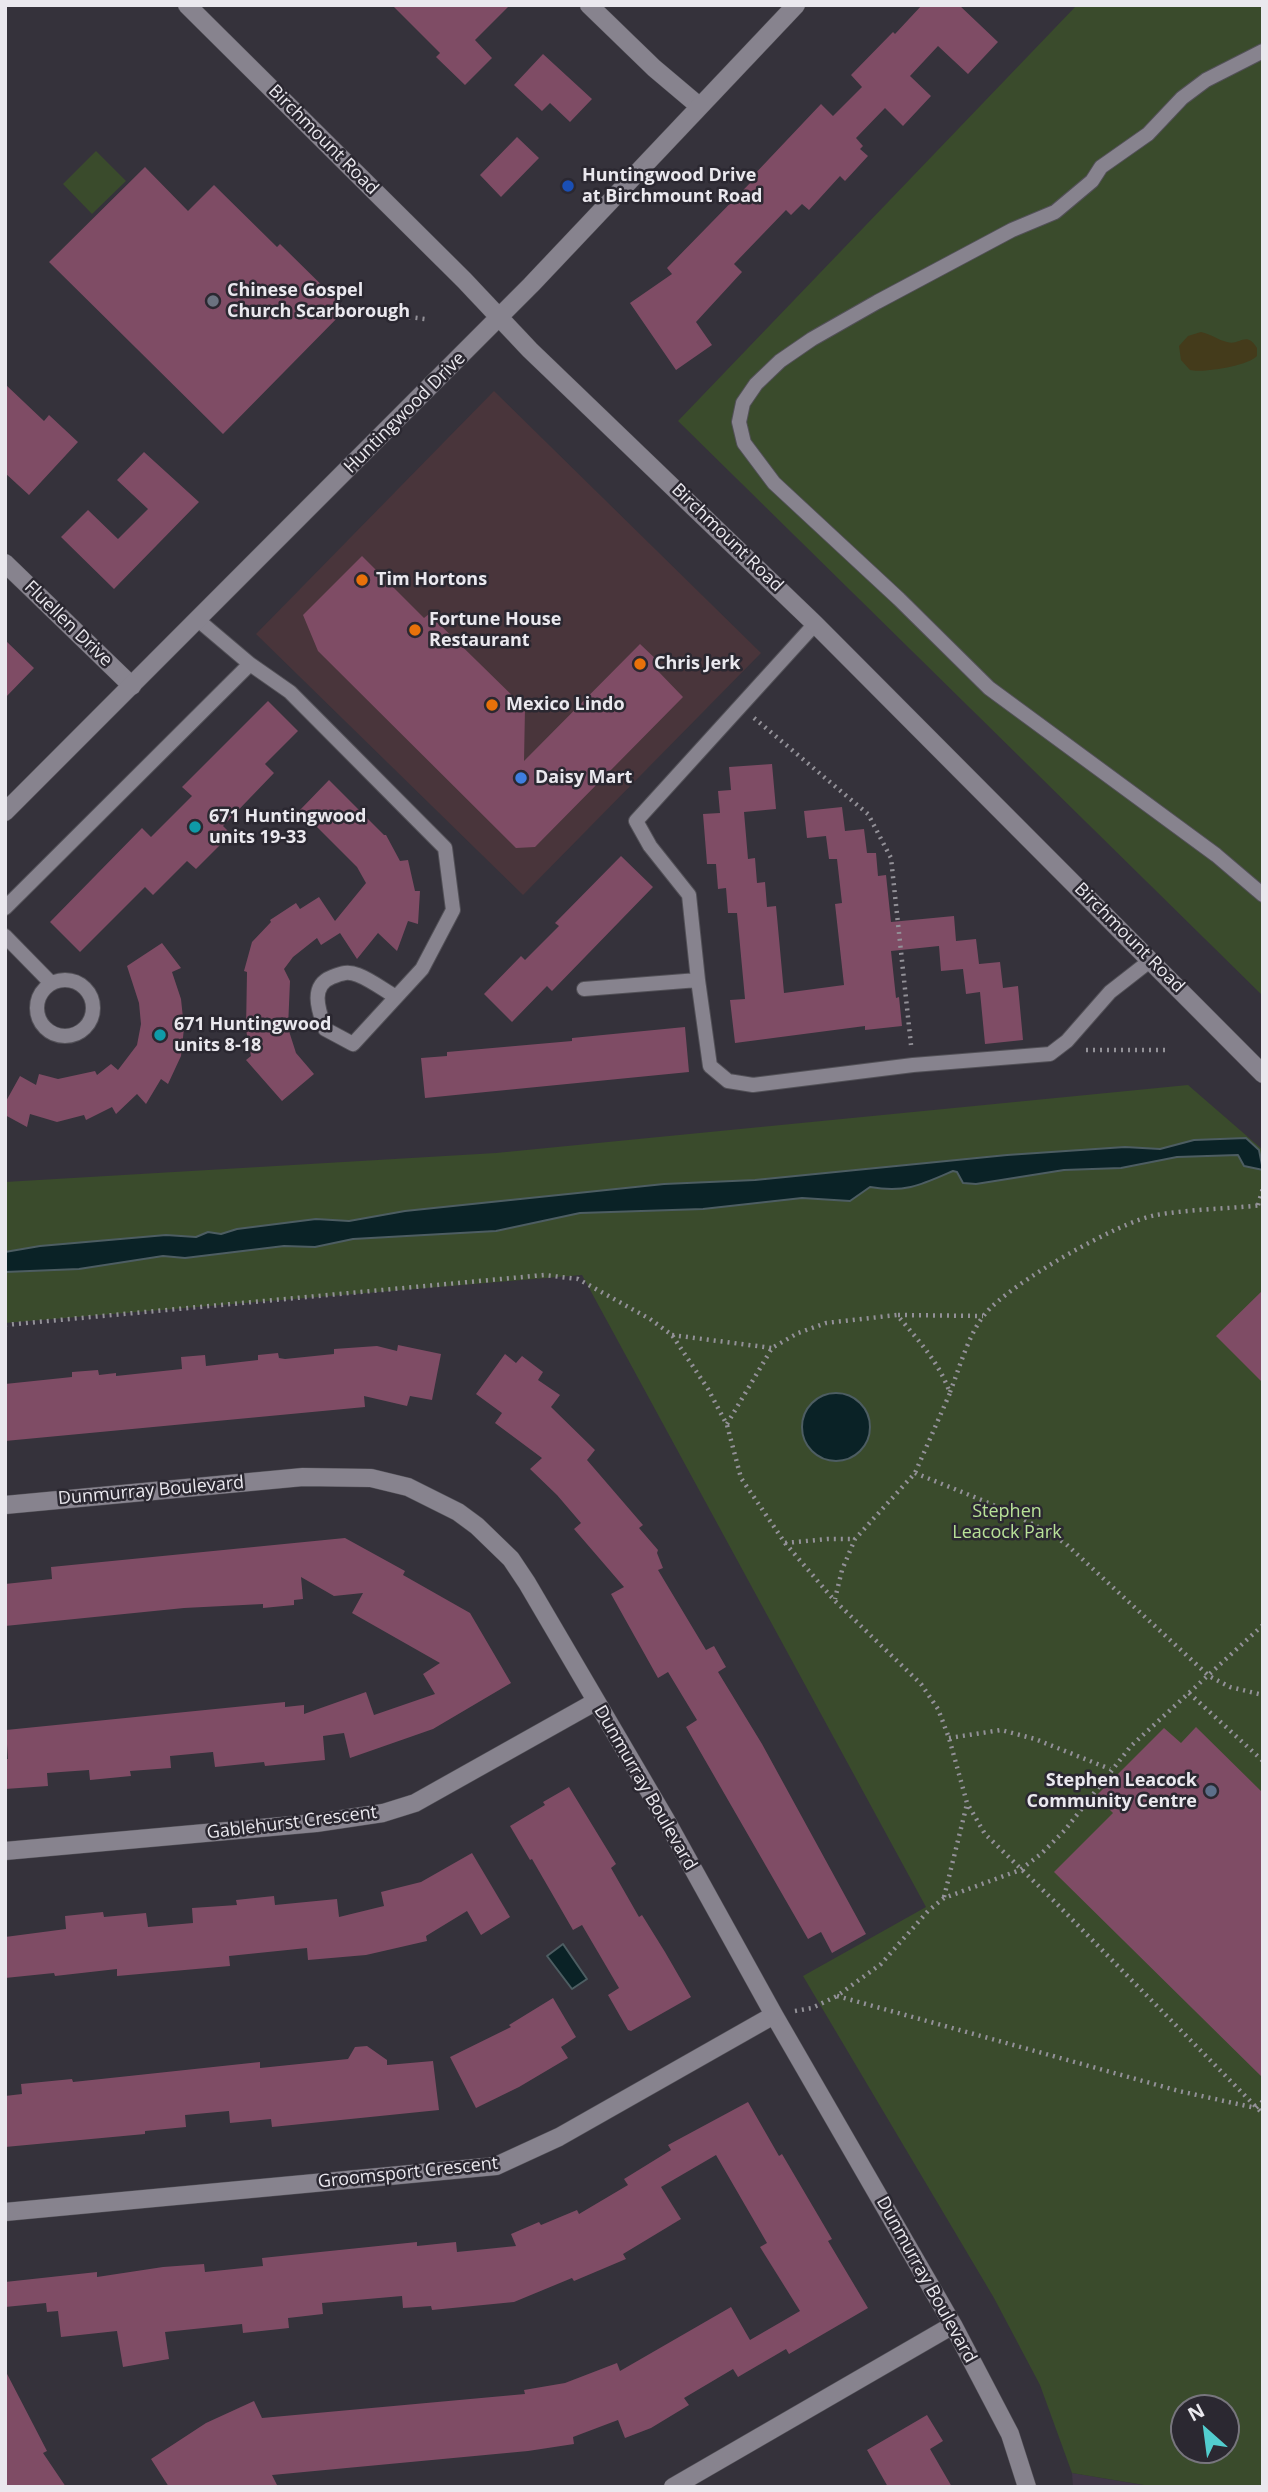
<!DOCTYPE html>
<html>
<head>
<meta charset="utf-8">
<style>
	body { margin:0 }
	#map { position:relative; width:1268px; height:2492px; overflow:hidden; background:#35323b; font-family:"Open Sans",sans-serif }
	canvas { display:block }
	.frame { position:absolute; inset:0; border:7px solid #eae8ee; pointer-events:none }
	.north { position:absolute; left:1170px; top:2394px; width:70px; height:70px; box-sizing:border-box; background:#2b2831; border:2px solid #77757d; border-radius:50%; rotate:332deg; font-size:19px; font-weight:700; line-height:28px; text-align:center; color:#eae8ee }
	.north::after { content:''; display:block; margin:auto; width:24px; height:32px; background:#52cdce; clip-path:polygon(50% 0,100% 100%,50% 72%,0 100%) }
</style>
</head>
<body>
<div id="map">
<canvas width="1268" height="2492"></canvas>
<div class="frame"></div>
<div class="north">N</div>
</div>
<script>
const g = document.querySelector('canvas').getContext('2d');
g.lineJoin = 'round';
function paint(path, color) {
  g.fillStyle = color;
  g.fill(path, 'evenodd');
}
function trace(path, color, width, dash) {
  g.strokeStyle = color;
  g.lineWidth = width;
  g.lineCap = dash ? 'butt' : 'round';
  g.setLineDash(dash || []);
  g.stroke(path);
}
function write(font, color, halo, rows, align = 'center') {
  g.font = font + ' "Open Sans",sans-serif';
  g.lineWidth = 5;
  g.setLineDash([]);
  g.textBaseline = 'middle';
  g.strokeStyle = halo;
  g.fillStyle = color;
  for (const [text, x, y, turn = 0] of rows) {
    g.save();
    g.translate(x, y);
    g.rotate((+turn || 0) * Math.PI / 180);
    g.textAlign = isNaN(turn) ? turn : align;
    if (halo) g.strokeText(text, 0, 0);
    g.fillText(text, 0, 0);
    g.restore();
  }
}
paint(new Path2D(`
	M494,391L761,653L523,895L256,634Z`), '#49353b');
paint(new Path2D(`
	M1072,2473L1155,2487H1156H1073Z`), '#413747');
paint(new Path2D(`
	M1077,5H1263V996L678,421Z
	M96,151L126,181L92,214L63,184Z
	M1188,1085L1263,1150V2487H1156L1072,2473L1040,2385L994,2298L803,1976L926,1907L582,1275L5,1323V1182L496,1153ZM1184,2408H1226V2450H1184Z`), '#3a4b2c');
paint(new Path2D(`
	M1201,332C1211,334 1218,340 1227,342C1240,346 1246,330 1257,348V356C1248,366 1203,373 1190,370L1181,360L1179,346L1188,336Z`), '#443b1b');
const water = new Path2D(`
	M1246,1138L1259,1150L1263,1170L1244,1166L1238,1155L1177,1157L1121,1168L1064,1170L976,1184L963,1183L957,1172L953,1171C921,1185 906,1193 870,1187L850,1201L802,1198L703,1209L580,1213L496,1231L353,1239L315,1247L284,1246L185,1258L163,1256L79,1269L5,1272V1252L40,1246L166,1235L196,1237L208,1232L221,1234L237,1229L316,1219L349,1221L405,1211L664,1184L755,1180L1007,1155L1125,1147L1160,1149L1194,1140Z
	M802 1427a34 34 0 1 1 68 0a34 34 0 1 1-68 0Z
	M563,1944L587,1979L572,1989L547,1956Z`);
paint(water, '#0a2226');
trace(water, '#4d5d62', 2);
paint(new Path2D(`
	M392,5H510L475,40L492,58L465,85L436,57L440,53Z
	M922,5H959L998,42L968,74L938,46L910,76L931,96L903,126L885,108L856,138L863,146L860,149L868,156L845,181L840,176L809,210L802,204L791,215L786,210L734,264L742,272L696,322L712,345L676,370L630,303L672,274L667,268L753,180L751,178L821,104L833,116L862,87L851,75L893,32L895,34Z
	M543,54L592,99L570,122L550,103L542,111L514,85Z
	M517,137L539,158L501,197L480,175Z
	M145,167L188,211L214,185L277,247L280,244L346,309L223,434L49,262Z
	M5,384L44,421L49,415L78,442L29,495L5,473Z
	M144,452L199,502L114,589L61,537L88,510L118,539L148,509L117,480Z
	M362,556L424,618L429,614L525,708L524,761L640,644L660,663L656,669L683,697L535,847L516,848L318,651L303,615Z
	M5,640L34,668L5,698Z
	M268,701L298,731L265,764L274,773L223,826L231,834L196,869L187,861L153,895L145,887L80,952L50,922L142,828L151,837L192,796L182,787Z
	M772,764L776,809L744,812L748,859L755,858L757,883L765,882L767,907L776,906L784,993L844,985L835,904L842,903L837,859H829L826,836L807,838L804,811L842,807L845,831L864,829L867,853H876L878,876L886,875L891,922L954,916L956,941L976,939L979,964L1000,962L1003,988L1018,986L1023,1040L985,1044L980,992L966,994L963,969L941,971L939,946L891,951L896,998L899,997L902,1026L865,1030V1026L735,1043L730,1000L745,999L737,913H728L726,888L718,889L716,864H707L703,814L720,813L718,791L731,790L729,767Z
	M329,780L384,835H386L400,861L408,860L415,891H420L418,924L408,921L397,951L378,933L357,959L340,933L321,945L317,938L293,957L284,969L290,981L288,1028L296,1053L314,1074L282,1101L246,1060L251,1056L246,1030L247,972L244,971L252,942L271,922L270,920L296,903L300,909L319,897L335,921L366,883L357,867L300,810Z
	M621,856L653,887L552,991L547,986L512,1022L484,994L521,956L525,960L559,926L555,923Z
	M162,943L181,968L172,972L181,999L184,1028L181,1056L168,1084L161,1079L146,1104L137,1094L116,1114L112,1107L86,1120L84,1115L57,1122L30,1114L27,1127L5,1115V1103L20,1076L36,1085L39,1074L58,1079L95,1071L97,1075L111,1064L118,1070L137,1045L141,1024L139,1003L127,966Z
	M685,1027L689,1072L425,1098L421,1058L447,1056V1052L572,1041V1038Z
	M1263,1290V1383L1216,1336Z
	M398,1345L441,1354L432,1400L410,1396L407,1406L364,1396L365,1407L5,1441V1384L72,1377V1372L98,1370L99,1375L116,1373V1376L182,1369L181,1357L205,1355L206,1366L258,1360V1355L278,1353L279,1358L285,1359L334,1354V1349L377,1346L397,1351Z
	M505,1354L516,1363L522,1356L543,1372L538,1380L560,1395L551,1407L595,1450L587,1460L643,1525L639,1528L658,1550L657,1553L663,1568L658,1570L706,1650L714,1646L726,1667L718,1672L762,1744L866,1934L832,1953L821,1932L808,1939L686,1727L697,1720L668,1672L658,1678L611,1594L624,1587L574,1529L581,1523L557,1495L530,1469L542,1458L495,1423L502,1413L476,1394Z
	M345,1538L405,1571L403,1575L470,1613L511,1683L433,1729L350,1758L344,1733L323,1736L325,1760L265,1766L264,1762L215,1767L213,1752L170,1756L171,1768L130,1771L131,1776L90,1780L89,1770L47,1773L48,1786L5,1789V1759H8L6,1730L285,1702V1707L304,1705V1714L366,1692L374,1715L435,1694L423,1674L440,1663L352,1613L363,1593L334,1596L301,1577L303,1599L294,1600V1605L263,1608V1604L184,1608L5,1626V1584L52,1579L51,1567Z
	M1196,1727L1263,1793V2078L1054,1872L1113,1813L1096,1796L1164,1728L1181,1743Z
	M569,1787L616,1864L611,1868L639,1917L642,1915L665,1952L691,1997L631,2031L628,2030L608,1995L619,1988L582,1925L573,1930L532,1859L530,1860L510,1826L545,1805L543,1802Z
	M472,1853L510,1917L481,1935L467,1911L426,1936L427,1941L366,1955L308,1960L307,1948L229,1956L230,1966L117,1976V1969L55,1976L54,1973L5,1978V1937L66,1929L65,1916L103,1912L104,1917L146,1913L148,1927L193,1923L192,1908L237,1905L236,1900L274,1896L275,1905L337,1899L339,1917L384,1906L381,1892L421,1882Z
	M553,1998L576,2037L561,2047L568,2058L519,2087L476,2108L450,2057L511,2027L509,2025Z
	M367,2046L387,2060V2065L433,2061L439,2110L272,2127L271,2119L230,2123L229,2111L185,2115L186,2127L145,2131V2134L5,2147V2096L22,2094L21,2084L72,2079L73,2082L260,2062V2068L348,2059L355,2047Z
	M748,2102L779,2156L782,2154L832,2239L828,2241L868,2308L789,2354L786,2349L738,2377L733,2369L684,2398L689,2405L651,2428L625,2438L618,2420L573,2437L574,2444L528,2451L272,2475L278,2487H169L151,2459L206,2423L254,2401L262,2418L525,2394L524,2390L565,2383L617,2363L620,2371L731,2307L750,2340L800,2311L760,2247L767,2243L716,2155L661,2187L681,2219L623,2254L626,2259L574,2281L572,2278L514,2302L432,2310L431,2306L403,2308L402,2296L322,2303L323,2314L288,2318L289,2328L243,2333L242,2324L165,2332L169,2359L123,2367L117,2331L61,2337L58,2311L47,2312L46,2303L5,2307V2282L97,2272V2277L163,2267L204,2264L205,2272L263,2266L262,2258L417,2242V2246L456,2242L457,2252L516,2246L511,2234L539,2222L541,2225L577,2210L579,2214L628,2185L624,2179L671,2150L668,2145Z
	M5,2370L47,2451L43,2453L66,2487H5Z
	M927,2415L943,2441L930,2449L952,2487H888L867,2450Z`), '#7f4c65');
const lane = new Path2D(`
	M1263,51L1206,80L1182,98L1148,134L1101,167L1092,181L1055,212L1012,230L877,302L812,339L780,361L756,384L743,403L739,422L744,443L774,483L899,599L989,688L1216,855L1263,895
	M815,624L636,821L650,846L689,895L698,980L710,1066L728,1081L753,1085L913,1065L1050,1054L1067,1041L1110,992L1151,960
	M250,664L290,692L445,848L453,910L422,969L353,1044L325,1029C319,1011 309,986 332,977C342,973 348,971 358,975C371,980 384,990 396,997
	M5,908L250,664L198,620
	M5,936L51,983
	M37 1008a28 28 0 1 1 56 0a28 28 0 1 1-56 0Z
	M584,989L698,980`);
const street = new Path2D(`
	M589,5L654,68L699,106
	M5,563L132,686
	M5,1505L303,1477L371,1478L408,1487L458,1512L477,1526L511,1559L527,1583L666,1820L774,2015L953,2325L1010,2434L1027,2487
	M5,1851L316,1823L383,1813L415,1803L595,1702
	M5,2212L496,2166L559,2137L774,2015
	M673,2487L953,2325`);
const secondary = new Path2D(`
	M187,5L464,280L530,350L815,624L1263,1074
	M5,812L531,285L796,5`);
trace(lane, '#525057', 16);
trace(street, '#525057', 19);
trace(secondary, '#525057', 19);
trace(new Path2D(`
	M353,310L425,319
	M754,718L868,814L891,858L911,1045
	M1086,1050H1168
	M1258,1205L1263,1188
	M898,1315L983,1316
	M5,1325L544,1275L578,1279L650,1319L672,1335L708,1389L727,1425L741,1478L785,1543L834,1600L921,1684L938,1709L949,1738L967,1803L985,1834L1053,1900L1263,2114
	M672,1335L772,1348
	M950,1392C960,1367 968,1335 985,1314C1009,1284 1118,1222 1156,1215C1191,1209 1227,1209 1263,1205
	M727,1424L772,1348L798,1333L826,1323L897,1315C918,1340 939,1362 950,1393L915,1473L855,1539L842,1570L835,1599
	M915,1473C966,1494 1020,1513 1066,1544L1209,1676L1230,1687L1263,1695
	M785,1543L828,1539H855
	M1189,1693L1263,1761
	M949,1738L1001,1730L1035,1739L1110,1769
	M944,1897L967,1804
	M837,1996L1179,2091L1256,2108L1263,2101
	M795,2011L812,2008L837,1996L881,1964L928,1911L944,1898L1020,1870L1041,1854L1065,1830L1131,1746L1263,1625`), '#939198', 4.5, [2, 5]);
trace(lane, '#87838e', 14);
trace(street, '#87838e', 18);
trace(secondary, '#87838e', 18);
for (const [x, y, r, color] of [
	[568,186,7,"#1a4fb4"],
	[213,301,7,"#6b7280"],
	[362,580,7,"#e8710a"],
	[415,630,7,"#e8710a"],
	[640,664,7,"#e8710a"],
	[492,705,7,"#e8710a"],
	[521,778,7,"#3f7fe0"],
	[195,827,7,"#0f9aa8"],
	[160,1035,7,"#0f9aa8"],
	[1211,1791,7,"#5c6f8a"]
]) {
  const dot = new Path2D();
  dot.arc(x, y, r, 0, 2 * Math.PI);
  g.fillStyle = color;
  g.fill(dot);
  trace(dot, '#2b2831', 2.5);
}
write('18px', '#eae8ee', '#2b2831', [
	["Birchmount Road",323,140,45],
	["Huntingwood Drive",405,413,-45],
	["Birchmount Road",727,538,44],
	["Fluellen Drive",68,624,44],
	["Birchmount Road",1129,938,45],
	["Dunmurray Boulevard",151,1491,-5],
	["Dunmurray Boulevard",645,1788,60],
	["Gablehurst Crescent",292,1823,-7],
	["Groomsport Crescent",408,2173,-6],
	["Dunmurray Boulevard",926,2280,61]
]);
write('bold 18px', '#eae8ee', '#2b2831', [
	["Huntingwood Drive",582,176],
	["at Birchmount Road",582,197],
	["Chinese Gospel",227,291],
	["Church Scarborough",227,312],
	["Tim Hortons",376,580],
	["Fortune House",429,620],
	["Restaurant",429,641],
	["Chris Jerk",654,664],
	["Mexico Lindo",506,705],
	["Daisy Mart",535,778],
	["671 Huntingwood",209,817],
	["units 19-33",209,838],
	["671 Huntingwood",174,1025],
	["units 8-18",174,1046],
	["Stephen Leacock",1197,1781,"right"],
	["Community Centre",1197,1802,"right"]
], 'left');
write('18px', '#b8e198', '#2b2831', [
	["Stephen",1007,1512],
	["Leacock Park",1007,1533]
]);
</script>
</body>
</html>
